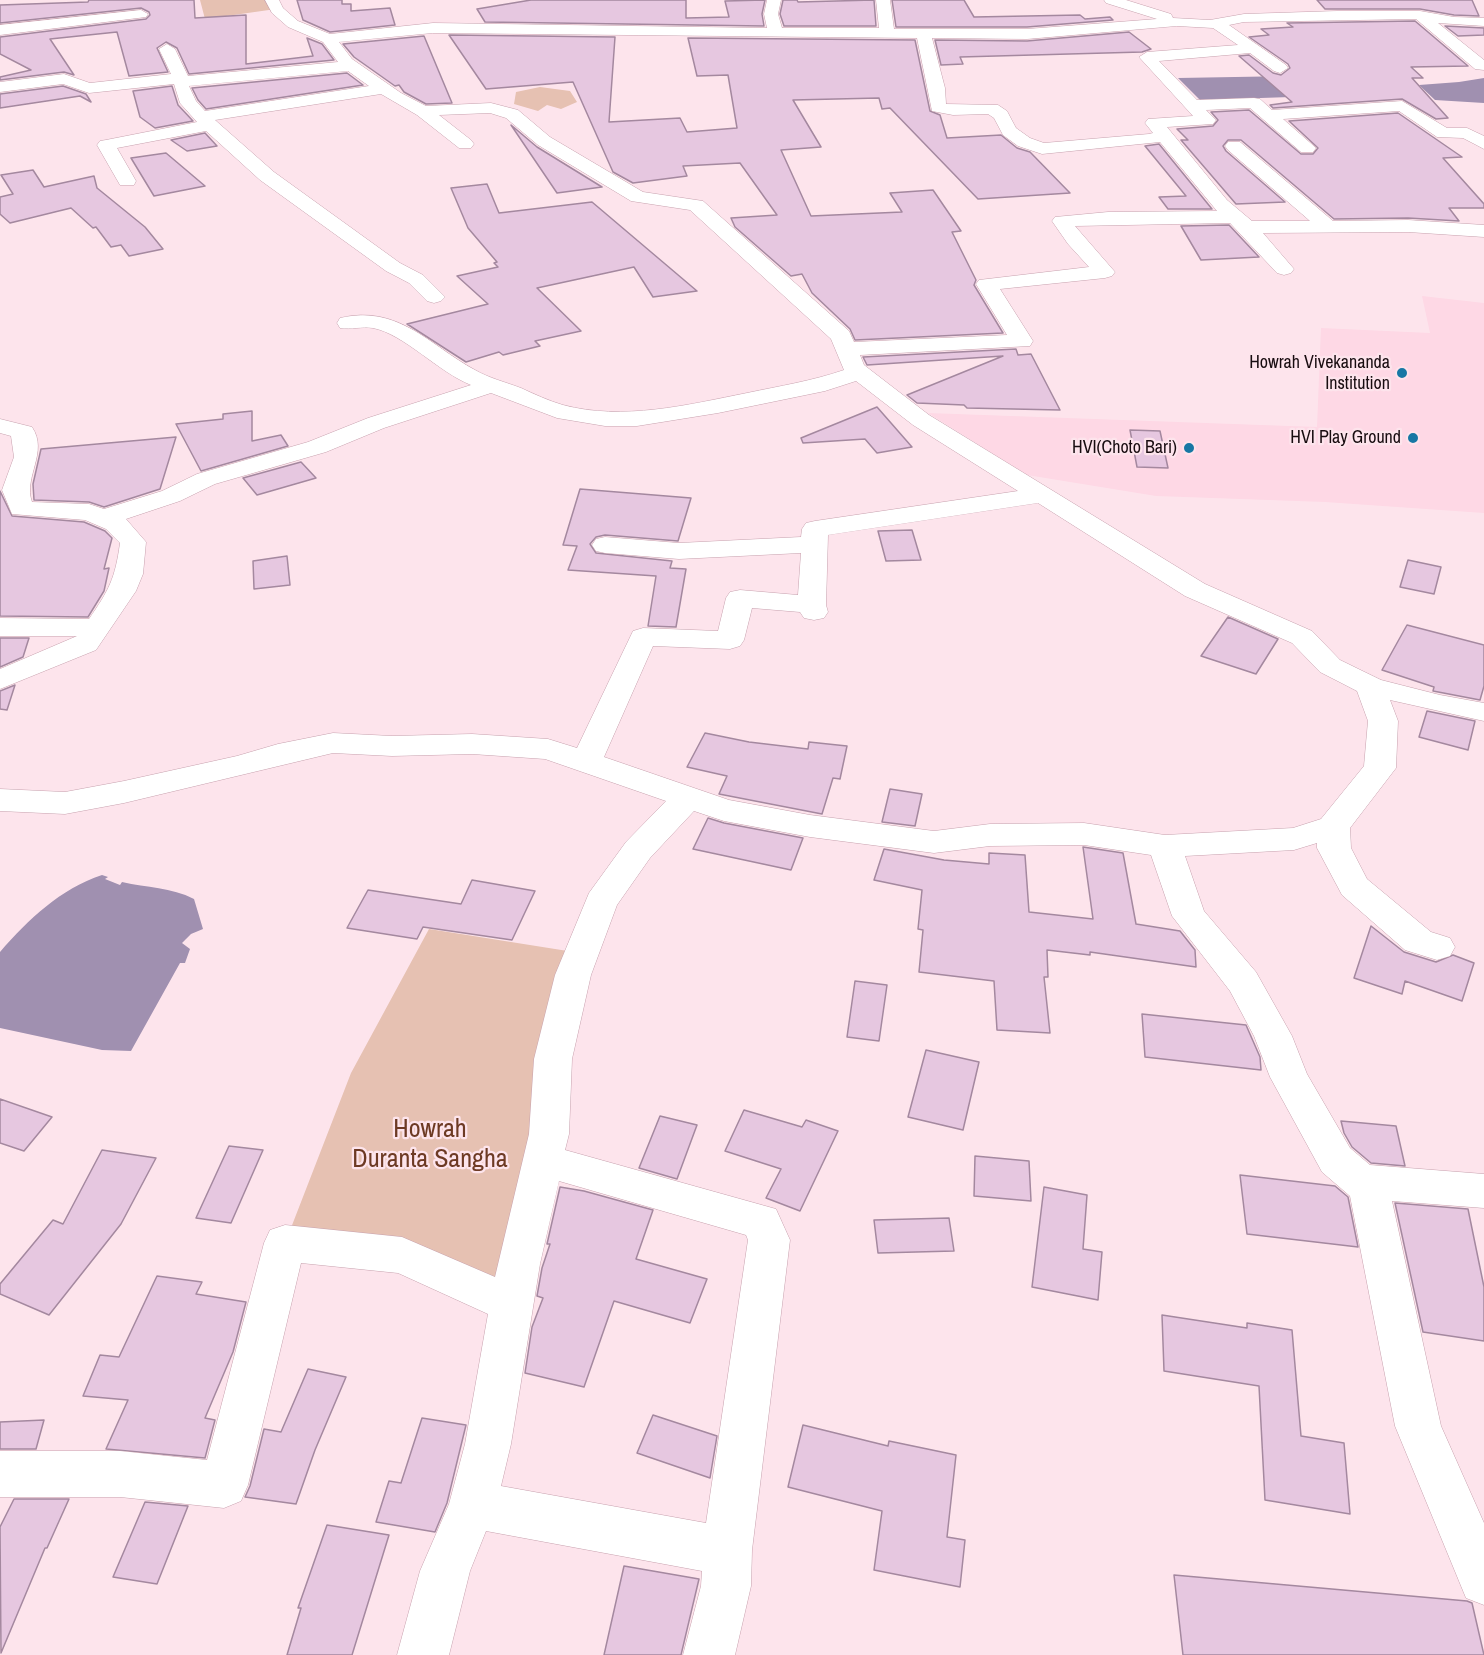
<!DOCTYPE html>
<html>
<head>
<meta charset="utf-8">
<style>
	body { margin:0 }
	canvas { display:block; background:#fde4ec }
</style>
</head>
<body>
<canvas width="1484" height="1655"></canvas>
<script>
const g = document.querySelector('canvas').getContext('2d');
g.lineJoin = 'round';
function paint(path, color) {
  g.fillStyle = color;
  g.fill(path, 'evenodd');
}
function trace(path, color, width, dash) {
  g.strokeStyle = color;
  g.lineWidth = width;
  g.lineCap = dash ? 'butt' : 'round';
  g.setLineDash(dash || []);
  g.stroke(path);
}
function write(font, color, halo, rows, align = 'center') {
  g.font = font + ' "Archivo Narrow",sans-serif';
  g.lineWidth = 4.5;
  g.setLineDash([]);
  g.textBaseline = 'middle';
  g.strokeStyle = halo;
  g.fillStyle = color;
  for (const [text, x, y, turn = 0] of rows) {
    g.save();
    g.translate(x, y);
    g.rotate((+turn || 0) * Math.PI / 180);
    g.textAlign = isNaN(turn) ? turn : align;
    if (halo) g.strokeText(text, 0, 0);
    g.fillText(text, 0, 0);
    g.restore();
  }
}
paint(new Path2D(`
	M1422,296L1484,303V513L1325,502L1156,496L1027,475L928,413L1317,427L1321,328L1430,333Z`), '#fed8e5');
paint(new Path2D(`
	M200,0H272L276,9L205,19Z
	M540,87L570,91L577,102L561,109L547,105L538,111L514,104L516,92Z
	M429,929L574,952L497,1280L289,1233L351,1073Z`), '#e6c1b2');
paint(new Path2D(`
	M1292,76L1321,96L1200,100L1178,78Z
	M1484,78V103L1435,100L1419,85L1459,82Z
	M102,875L108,877L105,879L120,885L122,882C147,888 171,887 194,899L203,929L191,934L182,943L190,949L185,963H180L131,1051L102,1050L0,1028V952C29,919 60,889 102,875Z`), '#a090b0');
const building = new Path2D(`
	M89,0H194L195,18L246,15V64L313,56L307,38L322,44L334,60L189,74L177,48L166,42L157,48L168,72L129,76L117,32L50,39L74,75L64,72L0,80V77L31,70L0,54V37L146,19L150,15L149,12L141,8L0,23V5L88,2Z
	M297,0H342V4H351V11L390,8L395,25L330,32L303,20Z
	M531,0H686V18L729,17L725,1L765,0L762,14L764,26L485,22L477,9Z
	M783,0H797L798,2L874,0L876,26H784L780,14Z
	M892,0H964L974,17L1080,15L1085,19L1110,17L1113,20L1027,27H896Z
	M1317,0H1472L1479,16L1454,15L1420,9H1325Z
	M1415,21L1468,66L1411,67L1423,78H1412L1448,118L1436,119L1402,99L1273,108L1270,105L1292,102L1239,56L1249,55L1273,73L1281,75L1290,68L1288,64L1249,37L1269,35L1261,29L1293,27L1287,23Z
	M1445,26L1484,28V35L1458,36Z
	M1129,32L1151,49L1142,52L960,57L963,64L941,65L935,40L1027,41Z
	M449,35L615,37L609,122L680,118L687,132L737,128L728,75L697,76L688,38L915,40L930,111L940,115L947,138L1001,135L1017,148L1030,152L1070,193L978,199L890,108L882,109L879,98L793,100L821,147L781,150L811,216L902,212L890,193L933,190L961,231L952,232L976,280L974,285L1003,333L855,340L850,329L812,293L802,274L791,276L735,227L731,218L777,215L740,163L683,166L687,176L633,183L613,172L573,82L486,89Z
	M424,36L452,103L426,104L404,92L399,85L395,86L354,57L343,44Z
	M347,73L363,85L206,109L198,100L192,88Z
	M63,86L86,94L91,102L80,96L0,108V94Z
	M172,86L178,105L193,121L155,128L140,117L133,91Z
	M1249,110L1301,154H1313L1318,148L1289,121L1398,113L1462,157L1443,158L1484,204V208H1449L1459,221L1408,218L1334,219L1241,140H1228L1223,146L1226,151L1285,202L1236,204L1181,140H1188L1177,129L1213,126L1218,120L1211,112Z
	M511,125L537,147L602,187L557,193Z
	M205,133L217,146L187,151L171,140Z
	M1159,144L1212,209H1168L1159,197L1186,196L1145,146Z
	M166,153L205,186L154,196L131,158Z
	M33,170L44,187L94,176L97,188L145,227L163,249L129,256L121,245L111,247L96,227L93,228L71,208L10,223L0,214V197L13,194L1,175Z
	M487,184L499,213L592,202L697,291L653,297L634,267L537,288L581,331L535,341L540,346L503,355L499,352L466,362L407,324L488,304L457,276L498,267L494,263L497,262L468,228L451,188Z
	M1229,225L1259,257L1201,260L1181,226Z
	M1016,349L1018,355L1031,354L1060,410L967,408L964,405L917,403L907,395L1003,356L867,365L863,357Z
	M877,407L912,447L877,453L865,439L803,443L801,438Z
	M252,411V441L281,435L288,446L201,471L176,424L223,419V414Z
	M1130,430L1160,431L1168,468L1137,467Z
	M176,437L160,489L104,507L89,502L34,500L33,484L41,449Z
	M301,462L316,478L257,495L243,478Z
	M580,489L691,498L678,541L605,535L596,537L590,544L596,553L672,561L670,568L686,569L676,627L648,626L656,576L568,570L577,546L563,545Z
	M0,491L12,516L84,522L105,531L112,538L104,569L109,568L104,591L88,617L0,616Z
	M912,530L921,560L886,561L878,531Z
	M287,556L290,585L254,589L253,561Z
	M1408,560L1441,567L1434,594L1400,587Z
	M1228,617L1278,639L1256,674L1201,656Z
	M1407,625L1484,645V686L1480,700L1433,691L1434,687L1382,670Z
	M0,638H29L23,657L0,667Z
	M15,685L7,710L0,709V691Z
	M1427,711L1475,721L1468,750L1419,737Z
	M705,733L749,742L808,749L809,742L847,746L840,779L833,778L822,814L719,794L727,776L687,767Z
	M890,789L922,794L915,826L882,822Z
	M708,818L724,823L803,838L791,870L693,849Z
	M1083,847L1123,853L1136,924L1180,931L1195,950L1196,967L1090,952V955L1047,950L1048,977H1044L1050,1033L997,1030L994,981L919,972L923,930L918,929L922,890L874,880L884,849L944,860L989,864V853L1025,855L1029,912L1093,919Z
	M472,880L535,891L512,940L423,927L417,939L347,928L368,890L461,904Z
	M1371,926L1404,952L1436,962L1453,955L1474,963L1462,1001L1405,981L1402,994L1354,978Z
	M855,981L887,985L879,1041L847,1037Z
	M1142,1014L1246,1025L1260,1057L1261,1070L1145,1057Z
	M926,1050L979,1062L963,1130L908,1117Z
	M0,1099L52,1117L24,1151L0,1143Z
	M744,1110L802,1127L806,1120L838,1131L800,1211L766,1198L781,1169L725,1151Z
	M660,1116L697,1125L677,1179L639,1168Z
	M1341,1121L1396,1126L1405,1166L1371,1163L1352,1147L1344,1133Z
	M229,1146L263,1150L231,1223L196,1218Z
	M102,1150L156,1158L121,1224L49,1315L0,1294V1284L53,1220L63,1224Z
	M975,1156L1029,1161L1031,1201L974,1196Z
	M1240,1175L1335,1186L1348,1197L1358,1247L1247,1234Z
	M560,1187L584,1191L653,1210L636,1259L707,1279L690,1323L614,1301L584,1387L525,1373L532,1327L543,1298L537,1296L542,1268L550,1244H547Z
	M1044,1187L1087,1195L1083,1249L1102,1252L1098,1300L1032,1287Z
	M1395,1203L1468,1209L1484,1287V1341L1423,1332Z
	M949,1218L954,1251L878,1253L874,1220Z
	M157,1276L202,1282L196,1294L246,1302L233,1352L205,1418L215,1420L205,1458L106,1449L128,1400L83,1396L100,1355L119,1357Z
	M1162,1315L1247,1328V1323L1292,1330L1301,1436L1344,1443L1350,1514L1265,1500L1259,1386L1164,1371Z
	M308,1369L346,1377L315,1450L296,1504L245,1497L250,1486L264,1429L281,1432Z
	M653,1415L717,1436L710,1478L637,1453Z
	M422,1418L466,1425L447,1503L435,1532L376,1522L389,1481L401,1483Z
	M44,1420L36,1449H0V1422Z
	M803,1425L888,1446L889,1441L956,1455L947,1537L965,1540L960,1587L874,1570L882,1511L788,1487Z
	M14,1499H69L47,1548H45L1,1653L0,1527Z
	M145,1502L188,1506L157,1584L113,1577Z
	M327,1525L389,1535L352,1655H287L301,1608H298Z
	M624,1566L699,1579L681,1655H604Z
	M1174,1575L1467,1601L1472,1603L1484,1655H1183Z`);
paint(building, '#e6c7e0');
trace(building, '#a4889f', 1.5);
const minor = new Path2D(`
	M265,0H279L283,8L298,21L330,34L433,23L767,28L764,14L767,0H781L778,14L782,28H879L876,0H890L894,29H1027L1157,19L1106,3L1104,0H1126L1171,14L1173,18L1210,20L1244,14L1337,11H1420L1454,17L1484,18V26L1438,23L1484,60V70L1475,69L1416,19L1244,22L1229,25L1286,65L1288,68L1280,73L1274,71L1250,53L1159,61L1197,100L1254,98L1260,99L1272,110L1402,101L1447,128H1467L1484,136V149L1463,138L1437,137L1399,111L1283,119L1316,148L1313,152H1301L1250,108L1206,110L1216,120L1213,124L1167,127L1227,200L1252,221H1310L1228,150L1225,146L1228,142H1240L1333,221L1408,220L1484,225V237L1408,232L1263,233L1294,269L1291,273L1284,275L1277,273L1230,223L1075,226L1115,272L1112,276L1105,278L1000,289L1033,341L1030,346L860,355L864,365L929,415L1205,584L1312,631L1340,660L1381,680L1440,695L1484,703V721L1390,700L1398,721L1396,768L1350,828L1351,848L1367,879L1431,932L1450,938L1455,947L1450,956L1437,960L1405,950L1342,895L1317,848V843L1294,850L1185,856L1204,911L1256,972L1292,1036L1307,1074L1350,1148L1370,1165L1484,1174V1208L1392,1201L1441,1426L1484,1523V1605L1466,1598L1395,1426L1350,1196L1322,1172L1270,1077L1254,1036L1230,991L1172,916L1151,855L1084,845L990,846L934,853L810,837L724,821L694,811L650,858L617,905L591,975L572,1059L569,1134L565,1150L776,1209L790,1240L752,1550L751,1586L735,1655H683L701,1586L702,1571L486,1531L470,1571L449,1655H397L420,1571L449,1504L465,1444L488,1314L398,1273L301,1263L248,1485L241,1501L224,1508L120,1497H0V1451H120L207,1460L264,1243L270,1230L285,1225L402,1237L495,1277L529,1134L534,1059L555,975L589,893L626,842L666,801L545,759L472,754L392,756L333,753L124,803L65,814L0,811V789L65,792L124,781L237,756L278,744L333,733L392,736L472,734L548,739L577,748L633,631L643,628L718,631L726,598L730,592L740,590L798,595L801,553L679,559L605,553L596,551L592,545L596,539L605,537L679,543L801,537L802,529L806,523L815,521L1018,491L913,425L856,381L825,391L718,413L637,426H605L557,418L491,393L384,428L326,452L215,484L180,501L126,519L146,542L143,574L136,591L96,650L0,689V669L77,636H0V618L89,619C109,590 115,579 120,543L106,529L85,520L12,514L2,490L14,457L11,436L0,433V419L32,427C49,452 23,477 32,502L89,504L104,509L162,491L197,474L308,442L368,418L471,385C438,372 404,334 373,328C362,326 351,330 340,328L337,323L340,318C398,304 429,345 475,370C489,378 505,382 521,388C534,394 549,401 563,405C623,421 687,405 747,393C780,386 812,381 844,370L831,339L690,210L631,201L538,145L506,118L490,113L439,115L471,140L474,144L471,148H459L417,115L381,94L215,120L274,172L400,263L423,275L445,297L441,301L434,303L427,301L409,283L386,271L260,180L206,131L117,148L136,181L134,185H120L97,145L100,141L106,140L197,122L180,103L174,84L89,93L63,84L0,92V82L64,74L90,83L171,74L159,49L167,44L175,49L188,76L338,62L323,42L288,27L272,13ZM1177,26L1213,28L1238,45L1147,52L1139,57L1193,116L1148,119L1145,123L1153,133L1149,134L1044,143L1030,138L1016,128L1007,111L998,105L946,104L945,88L932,38L1027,39ZM433,33L917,38L932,111L953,115L988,114L994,118L1003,135L1018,146L1042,154L1160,142L1217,211L1108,212L1055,217L1052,221L1068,244L1089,267L979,280L976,284L1007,335L854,342L849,331L703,201L643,192L550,137L518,110L491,103L426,106L401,93L352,59L339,42ZM348,71L369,86L205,111L196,101L189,86ZM1038,503L1185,596L1292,643L1320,672L1357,691L1368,721L1364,766L1321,819L1293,828L1165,835L1084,823L990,824L934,831L810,815L729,800L604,757L653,646L730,649L740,646L744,640L752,608L800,612L804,618L814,620L824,618L828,612L826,605L828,535ZM559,1181L746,1235L748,1240L706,1523L501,1486L511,1444L540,1264Z
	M141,10L148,14L146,17L0,35V25Z`);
trace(minor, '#c7a1ae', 1);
paint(minor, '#fff');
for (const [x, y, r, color] of [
	[1402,373,6,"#1777a4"],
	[1413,438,6,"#1777a4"],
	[1189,448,6,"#1777a4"]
]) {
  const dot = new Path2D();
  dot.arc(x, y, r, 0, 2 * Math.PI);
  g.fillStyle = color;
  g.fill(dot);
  trace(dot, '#fde4ec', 2);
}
write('18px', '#180c10', '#fde4ec', [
	["Howrah Vivekananda",1390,363],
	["Institution",1390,384],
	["HVI Play Ground",1401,438],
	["HVI(Choto Bari)",1177,448]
], 'right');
write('26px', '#6d3a24', '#fde4ec', [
	["Howrah",430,1130],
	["Duranta Sangha",430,1160]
]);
</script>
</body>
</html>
